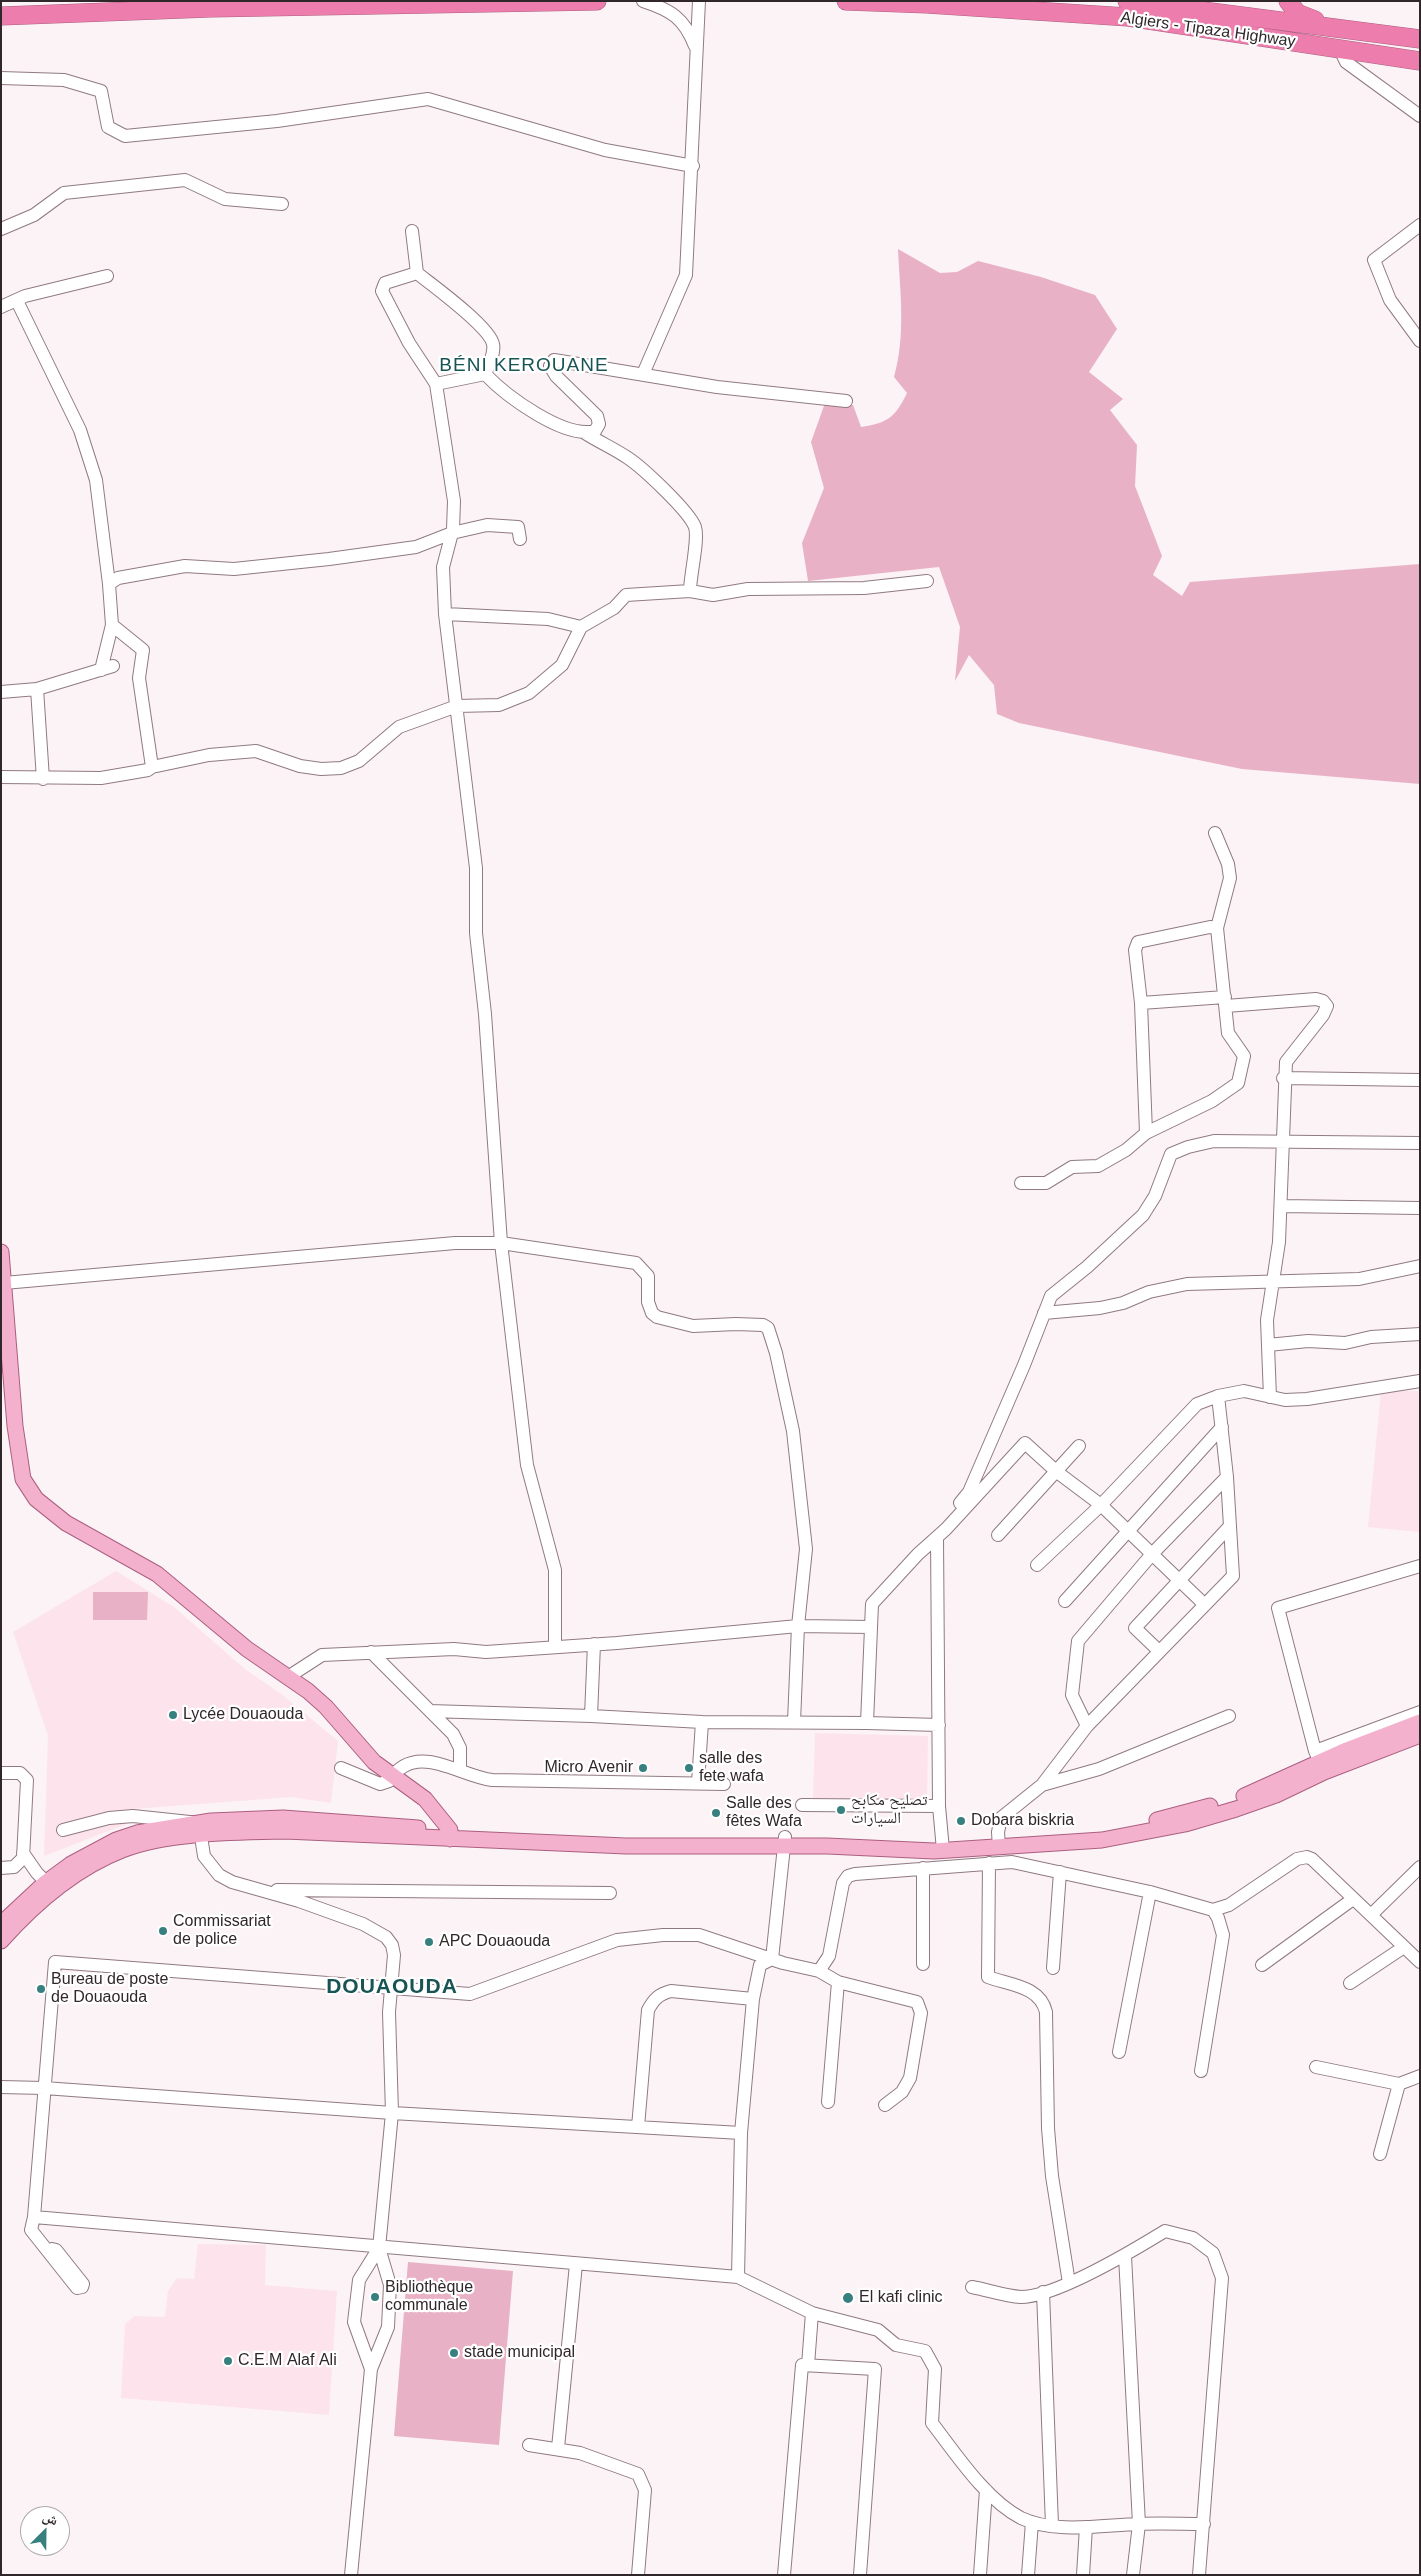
<!DOCTYPE html>
<html>
<head>
<meta charset="utf-8">
<style>
	body { margin:0 }
	#map { position:relative; width:1421px; height:2576px; overflow:hidden; background:#fcf3f6; font-family:Helvetica,"Noto Naskh Arabic",sans-serif }
	canvas { display:block }
	.frame { position:absolute; inset:0; border:2px solid #30272a; pointer-events:none }
	.north { position:absolute; left:20px; top:2506px; width:50px; height:50px; box-sizing:border-box; background:#fff; border:1px solid #aca9aa; border-radius:50%; rotate:23deg; font-size:14px; font-weight:700; line-height:20px; text-align:center; color:#30272a }
	.north::after { content:''; display:block; margin:auto; width:18px; height:22px; background:#37807f; clip-path:polygon(50% 0,100% 100%,50% 72%,0 100%) }
</style>
</head>
<body>
<div id="map">
<canvas width="1421" height="2576"></canvas>
<div class="frame"></div>
<div class="north">ش</div>
</div>
<script>
const g = document.querySelector('canvas').getContext('2d');
g.lineJoin = 'round';
function paint(path, color) {
  g.fillStyle = color;
  g.fill(path, 'evenodd');
}
function trace(path, color, width, dash) {
  g.strokeStyle = color;
  g.lineWidth = width;
  g.lineCap = dash ? 'butt' : 'round';
  g.setLineDash(dash || []);
  g.stroke(path);
}
function write(font, color, halo, rows, align = 'center') {
  g.font = font + ' Helvetica,"Noto Naskh Arabic",sans-serif';
  g.lineWidth = 4.5;
  g.setLineDash([]);
  g.textBaseline = 'middle';
  g.strokeStyle = halo;
  g.fillStyle = color;
  for (const [text, x, y, turn = 0] of rows) {
    g.save();
    g.translate(x, y);
    g.rotate((+turn || 0) * Math.PI / 180);
    g.textAlign = isNaN(turn) ? turn : align;
    if (halo) g.strokeText(text, 0, 0);
    g.fillText(text, 0, 0);
    g.restore();
  }
}
paint(new Path2D(`
	M1381,1390L1420,1391L1419,1532L1368,1527Z
	M116,1571L174,1607L246,1670L280,1693L338,1741L331,1803L292,1797L133,1809L134,1821L44,1856L48,1736L13,1632Z
	M815,1733L928,1736L927,1801L813,1798Z
	M198,2244L266,2245L265,2285L337,2291L329,2415L121,2398L125,2324L135,2316L165,2317L168,2291L177,2278L194,2279Z`), '#fde3ec');
paint(new Path2D(`
	M898,249L940,273L957,272L978,261L1041,277L1095,295L1117,329L1089,372L1123,399L1110,410L1137,445L1135,486L1162,556L1153,575L1182,596L1190,582L1420,564V784L1242,769L1019,723L997,714L994,685L969,655L955,681L960,627L939,567L808,581L802,543L824,488L811,442L825,403L853,405L861,427C887,423 895,418 907,393L894,377C906,335 900,292 898,249Z
	M93,1592H148L147,1620H93Z
	M408,2262L513,2271L499,2445L394,2436Z`), '#e8b1c6');
const minor = new Path2D(`
	M643,1C671,10 684,18 695,46
	M1340,49L1346,62L1420,116
	M1,78L64,80L101,91L108,127L125,136L277,121L428,99L605,150L693,166
	M1420,225L1374,260L1390,300L1420,341
	M1,229L34,215L64,193L185,180L225,199L282,204
	M412,231L417,273C432,285 489,326 493,344C495,353 489,365 485,374C506,396 564,439 595,431L599,424L597,416L556,376L550,366L554,360L717,387L846,401
	M417,273L385,283L382,291L409,343L436,384L454,501L453,529L443,567L445,614L476,868V933L485,1014L501,1243L527,1465L555,1570V1647
	M17,301L80,430L96,480L109,584
	M1,307L25,296L107,276
	M643,374L686,275L699,1
	M436,384L485,374
	M585,433C599,442 615,449 628,458C643,468 689,511 695,527C699,540 690,575 690,591
	M445,614L548,619L581,627
	M101,670L112,625
	M37,689L43,779
	M1,692L37,689L113,666
	M152,767L139,678L143,650L112,625L109,584L118,578L185,566L234,569L329,559L416,547L452,533L487,525L518,527L520,539
	M1,777L101,778L148,770L152,767L209,755L256,751L300,766L321,769L341,768L359,761L399,727L457,706L499,705L529,693L562,665L581,627L614,608L626,595L690,591L713,595L748,589L864,588L927,581
	M1141,1003L1225,997
	M1226,1006L1316,999L1323,1001L1327,1006L1323,1015L1286,1062L1279,1242L1267,1320L1270,1397
	M1283,1078L1420,1080
	M1146,1133L1141,1003L1135,950L1138,942L1210,927L1217,928
	M1021,1183H1046L1072,1167L1098,1166L1126,1150L1146,1133L1212,1101L1238,1083L1244,1056L1228,1033L1217,928L1230,878L1228,864L1215,833
	M1282,1206L1420,1208
	M4,1283L455,1243H501L636,1263L648,1276V1302L652,1313L657,1317L693,1326L736,1324L763,1325L768,1328L776,1353L793,1431L806,1549L798,1626L871,1627
	M1044,1313L1100,1308L1123,1303L1149,1292L1187,1284L1359,1279L1420,1266
	M1268,1345L1308,1341L1345,1343L1371,1337L1420,1334
	M960,1503L969,1492L1024,1365L1051,1296L1087,1267L1143,1215L1155,1196L1171,1154L1188,1147L1214,1141L1420,1143
	M998,1535L1079,1446
	M937,1537L939,1806L943,1850
	M1037,1565L1101,1505L1197,1404L1218,1396
	M1065,1601L1222,1427
	M1159,1651L1135,1628L1229,1527
	M371,1652L453,1734L460,1748V1769
	M288,1677L322,1655L454,1649L486,1652L617,1643L798,1626L794,1722
	M430,1711L591,1716L594,1644
	M591,1716L702,1722
	M867,1723L939,1725
	M1087,1726L1072,1695L1078,1641L1152,1554L1227,1477
	M1315,1751L1420,1712
	M341,1768L380,1784L389,1781C415,1740 459,1776 492,1780L724,1784
	M1323,1769L1315,1751L1278,1608L1420,1566
	M1,1773H20L27,1780L23,1858L14,1867L1,1868
	M698,1783L702,1722L867,1723L872,1604L918,1554L946,1529L1025,1443L1057,1472L1101,1505L1205,1605
	M1042,1785L1099,1769L1229,1716
	M802,1805L939,1806
	M63,1830L109,1818L133,1816L199,1823L204,1856L219,1875L232,1882L299,1901L363,1924L386,1937L392,1945L394,1955L389,2012L392,2113L379,2248L390,2285L388,2327L371,2369L351,2575
	M785,1837L772,1959L760,1965L753,1999L741,2133L738,2277L34,2217L55,1962L470,1994L617,1940L663,1935H699L783,1963L819,1971L838,1982L917,2002L921,2013L910,2078L902,2092L885,2105
	M999,1847L998,1832L1001,1818L1042,1785L1087,1726L1233,1576L1227,1477L1218,1396L1244,1391L1285,1400L1307,1399L1420,1381
	M23,1853L37,1873L53,1889
	M989,1863L988,1977C1010,1985 1040,1986 1046,2012L1048,2128L1052,2176L1069,2283
	M923,1868V1964
	M277,1890L610,1893
	M1371,1915L1420,1867
	M1262,1965L1353,1899
	M1053,1968L1060,1872
	M819,1971L829,1956L843,1883L848,1876L855,1874L1012,1862L1150,1892L1213,1910L1229,1905L1297,1859L1307,1857L1312,1859L1420,1962
	M1350,1983L1404,1947
	M1119,2052L1150,1892
	M1316,2067L1399,2084L1380,2154
	M1201,2071L1223,1935L1218,1918L1213,1910
	M1399,2084L1420,2076
	M1,2087L44,2088L392,2113L741,2133
	M828,2102L838,1982
	M638,2127L648,2010C654,1999 659,1994 671,1991L753,1999
	M34,2217L31,2230L77,2288L82,2287L83,2284L56,2250L52,2249L48,2251
	M1125,2256L1139,2524L1133,2575
	M738,2277L812,2313L878,2330L896,2345L925,2351L935,2369L932,2423C956,2454 986,2500 1021,2518C1054,2534 1103,2525 1138,2524C1160,2523 1182,2524 1204,2524
	M972,2287C988,2290 1005,2296 1021,2297C1056,2297 1134,2250 1165,2231L1193,2238L1213,2253L1222,2278L1199,2575
	M1043,2292L1052,2525
	M808,2365L812,2313
	M371,2369L354,2322L359,2280L379,2248
	M529,2445L580,2453L638,2474L645,2490L638,2575
	M558,2448L576,2264
	M784,2575L802,2365L875,2369L860,2575
	M980,2575L986,2490
	M1028,2575L1032,2522
	M1083,2575L1086,2527`);
const major = new Path2D(`
	M1,1252L15,1426L23,1479L36,1499L66,1523L157,1574L247,1649L308,1691L326,1707L374,1762L425,1799L450,1830V1839
	M1244,1796L1344,1751L1420,1722
	M1157,1820L1210,1806
	M1,1924L45,1883L71,1864L116,1840L137,1833L211,1821L283,1818L418,1828
	M1,1941C34,1904 76,1868 122,1850C167,1832 237,1832 285,1831L626,1846H827L934,1851L1102,1840L1185,1824L1236,1809L1276,1795L1324,1772L1420,1735`);
const highway = new Path2D(`
	M846,1L927,4L1128,17L1420,61
	M1127,1L1420,39
	M1288,1L1297,13L1315,20
	M1,16L210,8L597,1`);
trace(minor, '#907a82', 14);
trace(major, '#ab5f7f', 17);
trace(highway, '#ab5f7f', 19);
trace(minor, '#fff', 12);
trace(major, '#f4b1ce', 15);
trace(highway, '#ed7dad', 18);
for (const [x, y, r, color] of [
	[173,1715,5,"#37807f"],
	[643,1768,5,"#37807f"],
	[689,1768,5,"#37807f"],
	[841,1810,5,"#37807f"],
	[716,1813,5,"#37807f"],
	[961,1821,5,"#37807f"],
	[163,1931,5,"#37807f"],
	[429,1942,5,"#37807f"],
	[41,1989,5,"#37807f"],
	[375,2297,5,"#37807f"],
	[848,2298,6,"#37807f"],
	[454,2353,5,"#37807f"],
	[228,2361,5,"#37807f"]
]) {
  const dot = new Path2D();
  dot.arc(x, y, r, 0, 2 * Math.PI);
  g.fillStyle = color;
  g.fill(dot);
  trace(dot, '#fff', 2);
}
write('16px', '#30272a', '#fff', [
	["Algiers - Tipaza Highway",1208,30,8]
]);
write('16px', '#30272a', '#fff', [
	["Lycée Douaouda",183,1715],
	["salle des",699,1759],
	["fete wafa",699,1777],
	["Micro Avenir",633,1768,"right"],
	["تصليح مكابح",851,1801],
	["السيارات",851,1819],
	["Salle des",726,1804],
	["fêtes Wafa",726,1822],
	["Dobara biskria",971,1821],
	["Commissariat",173,1922],
	["de police",173,1940],
	["APC Douaouda",439,1942],
	["Bureau de poste",51,1980],
	["de Douaouda",51,1998],
	["Bibliothèque",385,2288],
	["communale",385,2306],
	["El kafi clinic",859,2298],
	["stade municipal",464,2353],
	["C.E.M Alaf Ali",238,2361]
], 'left');
g.letterSpacing = '1px';
write('19px', '#185454', '#fff', [
	["BÉNI KEROUANE",524,366]
]);
g.letterSpacing = '0px';
g.letterSpacing = '1px';
write('bold 21px', '#185454', '#fff', [
	["DOUAOUDA",392,1987]
]);
g.letterSpacing = '0px';
</script>
</body>
</html>
